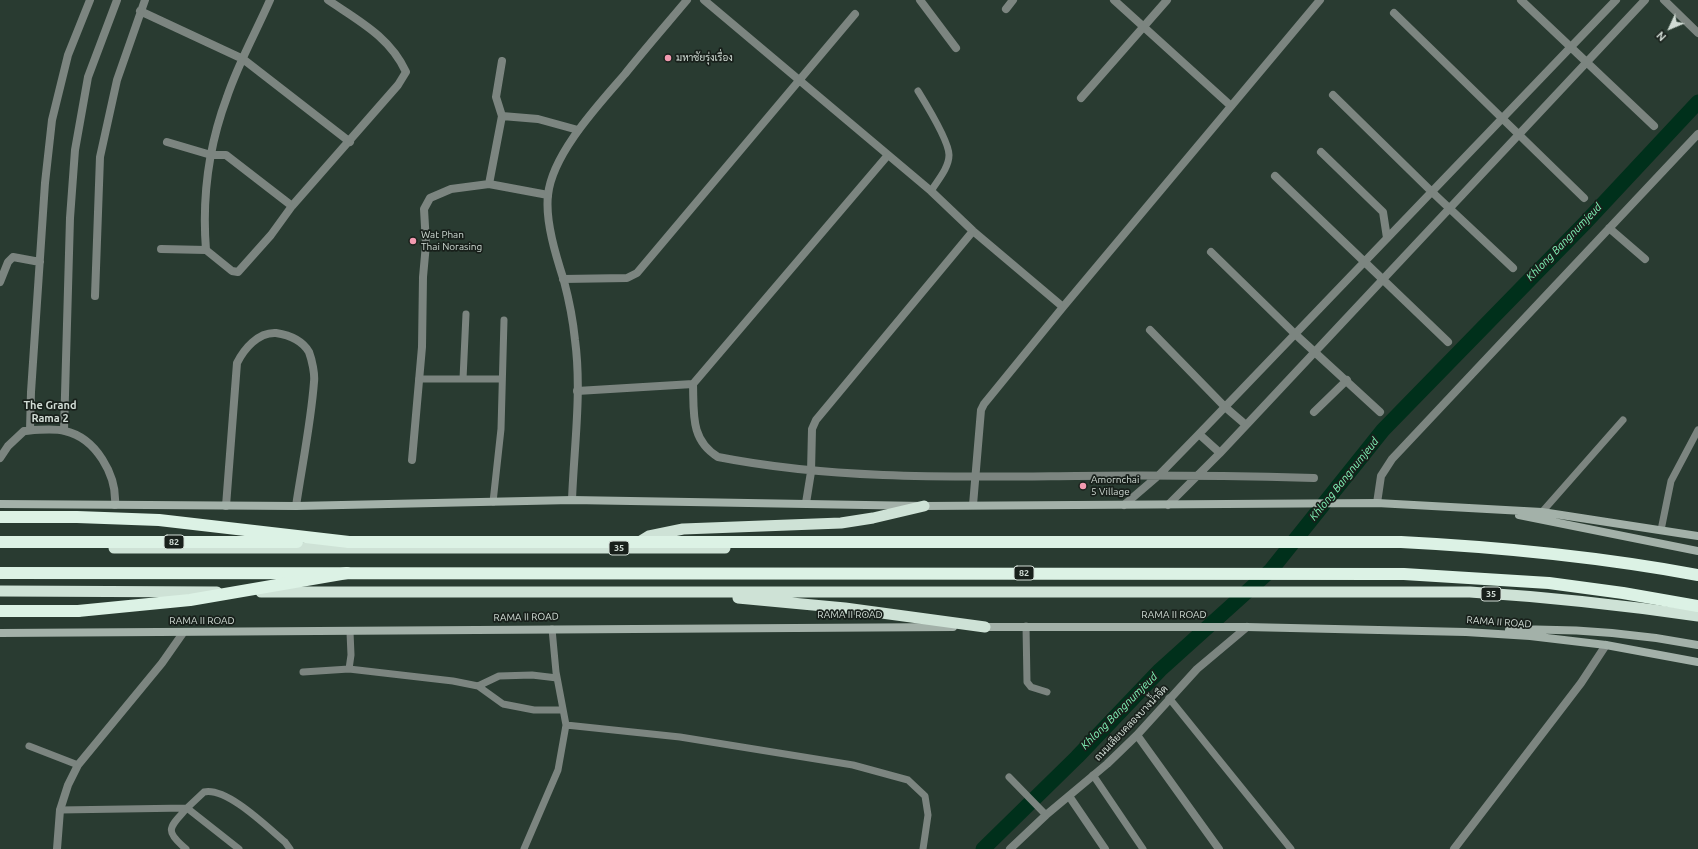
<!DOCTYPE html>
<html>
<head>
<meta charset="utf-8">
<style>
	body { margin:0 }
	#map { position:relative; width:1698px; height:849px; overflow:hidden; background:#293b31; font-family:Ubuntu,sans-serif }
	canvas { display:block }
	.north { position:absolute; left:1650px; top:8px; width:40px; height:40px; -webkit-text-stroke:3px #18201b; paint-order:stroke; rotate:226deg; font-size:11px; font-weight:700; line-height:16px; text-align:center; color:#d1dcd5 }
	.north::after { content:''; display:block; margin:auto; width:14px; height:18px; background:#d1dcd5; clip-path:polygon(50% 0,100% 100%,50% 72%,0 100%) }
</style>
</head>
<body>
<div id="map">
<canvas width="1698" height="849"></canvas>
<div class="north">N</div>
</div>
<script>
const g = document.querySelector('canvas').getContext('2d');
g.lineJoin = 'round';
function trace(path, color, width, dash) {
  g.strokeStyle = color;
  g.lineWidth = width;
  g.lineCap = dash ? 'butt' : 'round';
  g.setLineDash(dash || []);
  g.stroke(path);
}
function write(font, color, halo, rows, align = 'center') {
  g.font = font + ' Ubuntu,Sarabun,sans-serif';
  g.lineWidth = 3.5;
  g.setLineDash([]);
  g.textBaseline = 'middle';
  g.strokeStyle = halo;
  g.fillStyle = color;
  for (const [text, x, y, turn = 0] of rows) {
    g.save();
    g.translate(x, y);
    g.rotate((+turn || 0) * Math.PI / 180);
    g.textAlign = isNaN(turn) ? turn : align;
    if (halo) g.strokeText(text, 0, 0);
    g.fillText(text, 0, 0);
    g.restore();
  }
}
trace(new Path2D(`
	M983,849L1077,757L1160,670L1271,570L1383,430L1585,223L1698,102`), '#00301b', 15);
trace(new Path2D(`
	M918,91C926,104 949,141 949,155C949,168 937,181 931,191
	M419,379H502
	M463,379L466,314
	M493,502L501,429L504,320
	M1542,512L1623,420
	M1661,530L1671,481L1698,430
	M1026,626L1027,682L1031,687L1047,692
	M350,632L351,655L349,669L453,681L478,686L503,704L534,710H563
	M303,672L349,669
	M478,686L499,676L532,675L557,678
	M1169,698L1291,849
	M566,725L680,737L853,765L908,780L925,796L928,815L923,849
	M29,746L78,765
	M1093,775L1143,849
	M1009,777L1046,815
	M60,810L187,808L204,792C227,787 267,827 285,842L290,849
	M186,849C163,830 170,827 187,808L239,849
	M524,849L558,770L566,725L556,672L552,629`), '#7c8580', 7);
trace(new Path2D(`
	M704,0L931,191L973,231L1063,307
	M920,0L956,48
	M1114,0L1231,106
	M1521,0L1654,126
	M1664,0L1698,33
	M1006,9L1013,0
	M140,11L243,59L350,142
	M1394,13L1584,198
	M1333,95L1432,192L1513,268
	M1081,98L1167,0
	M502,116L496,97L502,61
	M167,142L211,155H226L292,206
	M1321,152L1383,212L1387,238
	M1275,176L1448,342
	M489,184L548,195
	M1609,228L1645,259
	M161,249L206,250L232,271L238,272L271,235L292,206L398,85L406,72C390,37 359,21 328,0
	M206,250C202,199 209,145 227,97C238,64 256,32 270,0
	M1211,252L1295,334L1380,412
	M563,279L627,278L637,273L855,14
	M0,282L8,262L13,257L40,262
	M95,296L100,157L117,80L145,0
	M1150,330L1225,407L1246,425
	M693,384C694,413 690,440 718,457C835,480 956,477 1076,476C1155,475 1235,476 1314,478
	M577,391L693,384L888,155
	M1314,412L1347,380
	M30,430L31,392L45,183L52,120L68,55L90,0
	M64,430L70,218L75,150L88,77L117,0
	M1199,434L1220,453
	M0,458L8,446L24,431C36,430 53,428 65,431C96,438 117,475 115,505
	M412,460L422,347L423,277L426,244L424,209L430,198L451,189L489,184L502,116L538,119L578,130
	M806,503L811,472L812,429L816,420L973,231
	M1377,503L1381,476L1392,459L1698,134
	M973,505L981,410L984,404L1063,307L1320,0
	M1124,505L1159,475L1199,434L1616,0
	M1168,505L1220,453L1645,0
	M226,506L237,363C244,349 258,332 276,333C289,335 302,340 309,352C312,360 315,374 314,382C311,422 302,466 296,506
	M1137,735L1219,849
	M1069,796L1105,849
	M57,849L60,810L68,785L78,765L162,663L183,633
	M1010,849L1046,815L1107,764L1137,735L1197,669L1247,627
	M1454,849L1581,683L1606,645`), '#7c8580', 8);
trace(new Path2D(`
	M572,500C574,447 582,392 575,340C573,320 569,300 564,281C556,256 545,221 548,195C552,154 599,104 625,74C645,49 666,25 687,0`), '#7c8580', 8);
trace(new Path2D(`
	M0,504L296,506L572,500L924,506L1377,503L1542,512L1698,536
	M1519,515L1698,551
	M981,627H1247L1466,632L1530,636L1606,645L1698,662
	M1509,630C1573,628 1635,633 1698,645
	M0,633C318,633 636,628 953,627`), '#a3b1a9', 8);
trace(new Path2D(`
	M636,544L649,536L683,529L841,523L873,518L924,506
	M114,548H725
	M0,591L217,592
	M261,592H1470C1547,597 1622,605 1698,616
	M738,598L845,608L985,627`), '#cee2d6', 11);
trace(new Path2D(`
	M0,517H77L159,520L349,542
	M0,542H297
	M0,573L1404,574L1549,583L1623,593L1698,606
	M0,611H78`), '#dcf2e5', 12);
trace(new Path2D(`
	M349,542H1401C1501,547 1600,557 1698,575
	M78,611L190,600L347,573`), '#dcf2e5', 12);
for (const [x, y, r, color] of [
	[668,58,4,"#f29ab0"],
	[413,241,4,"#f29ab0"],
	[1083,486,4,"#f29ab0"]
]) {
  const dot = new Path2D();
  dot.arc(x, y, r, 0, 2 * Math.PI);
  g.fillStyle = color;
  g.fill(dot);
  trace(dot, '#18201b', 1.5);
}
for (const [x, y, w] of [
	[174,542,20],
	[619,548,20],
	[1024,573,20],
	[1491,594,20]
]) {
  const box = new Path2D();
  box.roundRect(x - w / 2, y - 7, w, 14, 3);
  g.fillStyle = '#18201b';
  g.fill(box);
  trace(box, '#d1dcd5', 1);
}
write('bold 9px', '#d1dcd5', null, [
	["82",174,542],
	["35",619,548],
	["82",1024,573],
	["35",1491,594]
]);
write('10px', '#d1dcd5', '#18201b', [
	["มหาชัยรุ่งเรื่อง",676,58],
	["Wat Phan",421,235],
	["Thai Norasing",421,247],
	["Amornchai",1091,480],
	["5 Village",1091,492]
], 'left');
write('10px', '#d1dcd5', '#18201b', [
	["RAMA II ROAD",850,615],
	["RAMA II ROAD",1174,615],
	["RAMA II ROAD",526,617,-1],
	["RAMA II ROAD",202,621],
	["RAMA II ROAD",1499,622,4],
	["ถนนเลียบคลองบางน้ำจืด",1131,723,-46]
]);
write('italic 11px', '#82f7b9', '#18201b', [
	["Khlong Bangnumjeud",1564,242,-46],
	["Khlong Bangnumjeud",1344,479,-51],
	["Khlong Bangnumjeud",1119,711,-45]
]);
write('bold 11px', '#d1dcd5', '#18201b', [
	["The Grand",50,405],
	["Rama 2",50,418]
]);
</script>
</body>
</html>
